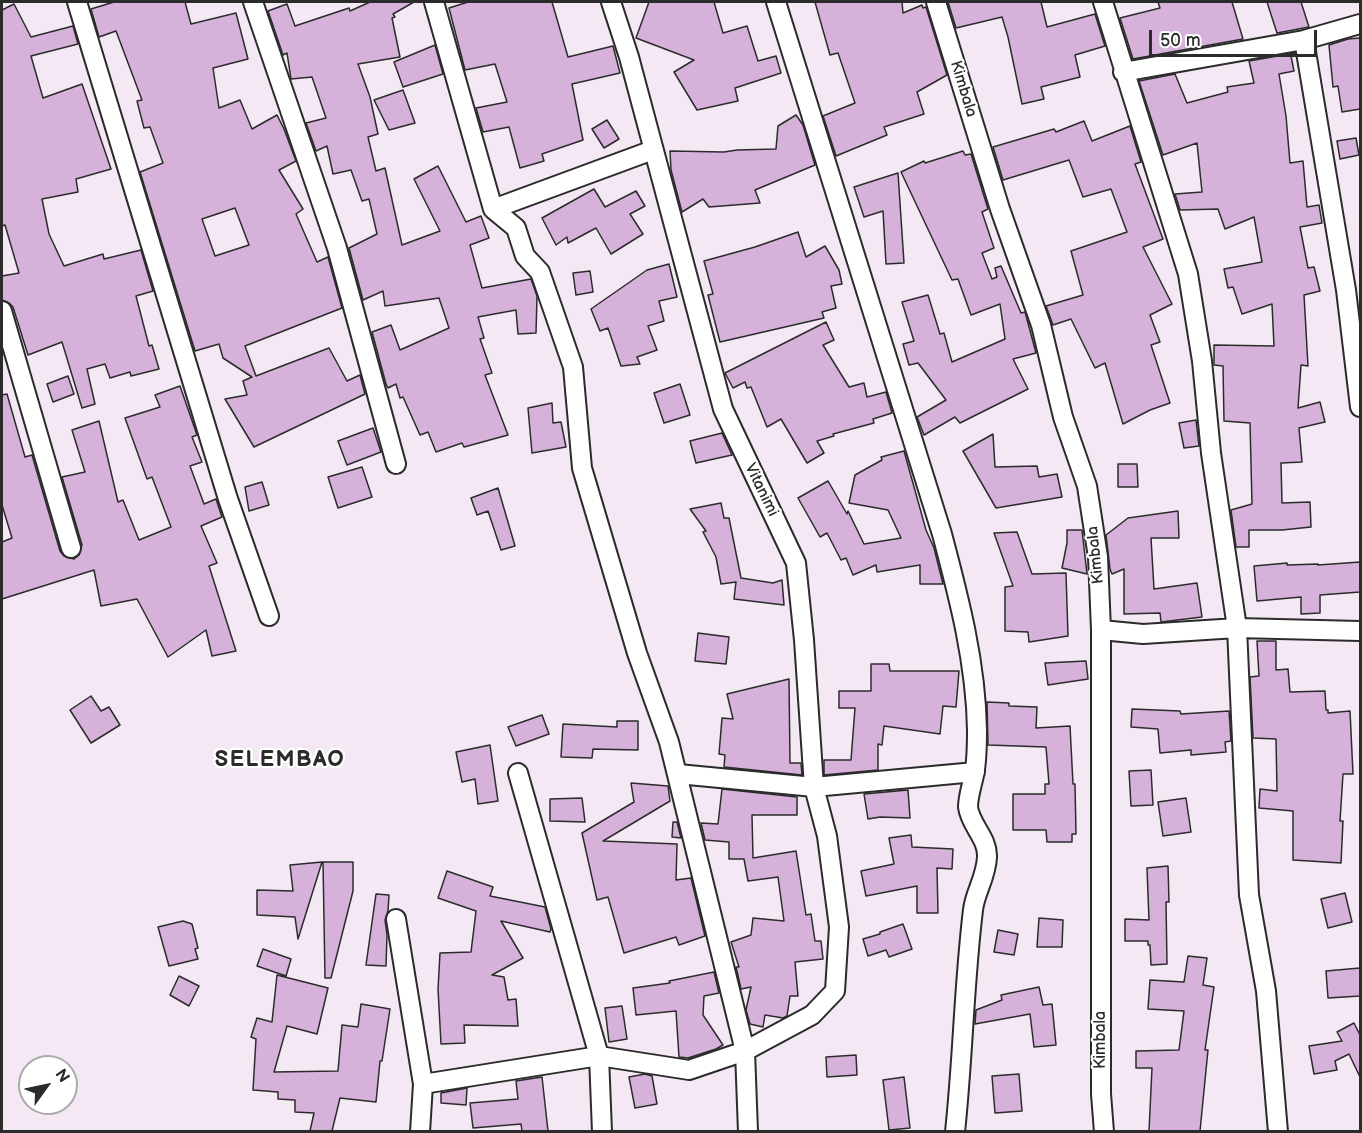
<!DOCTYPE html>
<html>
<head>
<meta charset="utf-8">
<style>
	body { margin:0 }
	#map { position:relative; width:1362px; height:1133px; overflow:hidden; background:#f3e8f4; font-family:"Balsamiq Sans",sans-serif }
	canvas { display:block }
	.frame { position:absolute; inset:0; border:3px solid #2b2b2b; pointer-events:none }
	.north { position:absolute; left:18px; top:1055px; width:60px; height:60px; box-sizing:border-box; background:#fff; border:2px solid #aaa; border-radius:50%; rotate:57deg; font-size:16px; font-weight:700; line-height:24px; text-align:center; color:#2b2b2b }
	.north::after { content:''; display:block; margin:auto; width:21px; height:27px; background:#2b2b2b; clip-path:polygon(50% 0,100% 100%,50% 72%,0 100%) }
	.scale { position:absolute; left:1149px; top:30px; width:168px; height:27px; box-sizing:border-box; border:3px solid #2b2b2b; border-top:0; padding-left:8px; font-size:18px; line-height:21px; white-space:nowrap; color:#2b2b2b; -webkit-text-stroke:4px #fff; paint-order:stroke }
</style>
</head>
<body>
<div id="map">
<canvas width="1362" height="1133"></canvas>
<div class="frame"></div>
<div class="north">N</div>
<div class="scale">50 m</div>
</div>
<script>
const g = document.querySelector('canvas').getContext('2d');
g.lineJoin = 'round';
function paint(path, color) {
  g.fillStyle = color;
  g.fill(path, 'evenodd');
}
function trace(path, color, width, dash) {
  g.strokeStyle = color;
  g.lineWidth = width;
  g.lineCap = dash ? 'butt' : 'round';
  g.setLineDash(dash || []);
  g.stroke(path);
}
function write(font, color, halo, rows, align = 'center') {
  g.font = font + ' "Balsamiq Sans",sans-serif';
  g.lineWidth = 4.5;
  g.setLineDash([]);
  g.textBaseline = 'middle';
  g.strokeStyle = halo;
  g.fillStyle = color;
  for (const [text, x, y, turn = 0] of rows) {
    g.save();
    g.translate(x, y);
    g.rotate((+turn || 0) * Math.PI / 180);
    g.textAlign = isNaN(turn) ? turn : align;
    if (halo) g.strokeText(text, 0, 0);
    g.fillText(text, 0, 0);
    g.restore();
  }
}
const building = new Path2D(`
	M114,2H185L191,24L236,13L248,59L213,68L219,108L240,100L252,129L277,115L284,129L296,161L279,170L303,209L296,214L317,262L328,257L342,308L245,346L256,376L329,348L347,381L360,375L365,394L254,447L225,399L247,395L243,381L252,377L223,358L219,344L195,351L140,172L163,163L150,127L144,128L137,101L142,100L116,31L99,37L91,9ZM235,208L249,245L215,256L202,219Z
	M370,2H414L393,14L395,17L392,18L400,57L358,64L370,97L378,134L368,137L376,171L385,168L402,245L440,231L414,179L438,166L466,222L481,216L489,238L470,245L482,288L531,279L537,296L536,333L518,334L516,310L478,317L484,338L480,339L492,373L485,375L508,435L464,447L462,443L436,452L428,432L420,435L403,397L400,398L396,384L388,388L386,384L372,332L391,325L400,350L449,328L439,298L385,306L383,291L363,300L349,248L377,234L369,199L362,201L351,170L333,174L327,146L316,151L306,123L326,118L312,77L291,79L287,53L283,55L268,11L287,4L295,26L349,8L350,11Z
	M468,2H552L568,57L613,46L620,73L572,84L583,140L542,154L544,161L520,168L509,127L483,132L476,108L507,102L495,64L465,70L449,8Z
	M649,2H714L723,33L747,26L758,61L776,56L781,73L735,88L738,101L697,110L674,72L694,60L636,38Z
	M815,2H902L903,13L922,5L923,8L926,7L947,75L917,92L924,114L884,127L887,135L836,156L823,116L855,103L838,53L830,55Z
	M948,2H1041L1047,27L1095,14L1105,46L1075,55L1080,77L1041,87L1044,99L1022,104L1008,37L1002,17L956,28Z
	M1158,2H1232L1243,39L1133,59L1120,18L1160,8Z
	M1267,2H1301L1309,27L1277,33Z
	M14,4L31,37L73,26L78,44L31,56L43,98L82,84L111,169L76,179L78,192L42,199L49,234L64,266L103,254L104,259L141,250L153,291L136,296L149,346L152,345L159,369L131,376L130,372L110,378L105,364L87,369L95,404L82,408L62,342L28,355L13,307L9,303L2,300V276L19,273L5,225L2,226V10Z
	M1360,38V109L1342,112L1338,86L1333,87L1329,45L1348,39Z
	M435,45L443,74L403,87L394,62Z
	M1295,53V56H1291L1294,71L1279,74L1286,116L1290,163L1303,161L1307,207L1319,205L1322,223L1300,227L1308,268L1314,267L1320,291L1304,295L1308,366L1301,365L1298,408L1320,402L1325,422L1299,428L1302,462L1281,463L1282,503L1310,502L1311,527L1282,530H1249V547H1236L1231,510L1252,504L1250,423L1224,421L1223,366L1214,365V345L1274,346L1272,304L1242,314L1233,287L1228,288L1224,269L1262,262L1254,217L1225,229L1218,209L1180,210L1175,194L1202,192L1197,143L1163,155L1139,81L1175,74L1187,103L1228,92L1227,87L1254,83L1249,61Z
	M403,90L415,123L389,130L374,100Z
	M796,115L803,125L815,165L755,190L760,203L709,207L703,199L682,212L671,170L670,151L724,152L737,150L776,149L778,126Z
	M607,120L619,139L604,148L592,129Z
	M1084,121L1092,141L1130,126L1141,162L1135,164L1163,239L1143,247L1172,304L1150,315L1160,342L1151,345L1170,403L1150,410L1123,424L1105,363L1095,368L1071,319L1053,325L1046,306L1083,295L1071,251L1127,232L1111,189L1083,197L1069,160L1003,180L993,147L1054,129L1056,132Z
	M1356,138L1359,155L1340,159L1337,141Z
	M963,151L965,155L971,154L988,209L982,212L994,248L982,253L992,279L997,277L995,268L1001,266L1021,313L1025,312L1036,353L1013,359L1028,389L960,423L955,417L924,435L917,417L946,400L918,363L909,365L903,344L914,341L902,302L928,295L940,334L944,333L952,362L1005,339L1000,304L971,315L958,279L952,280L901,172L924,161L925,163Z
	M898,173L904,263L886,264L883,211L864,217L854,187Z
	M594,189L605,207L636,191L645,206L630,214L643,234L611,254L596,228L568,243L567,237L556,245L542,218Z
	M798,232L806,257L825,246L839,270L842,284L831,286L836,308L822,312L824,318L720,342L708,295L713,294L704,261L755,247Z
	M669,264L677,297L659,301L664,321L648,326L657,350L637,357L640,364L621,366L608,328L600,331L591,309L647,270Z
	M590,271L593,292L576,295L573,273Z
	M826,322L834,340L823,345L849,387L864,383L867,397L886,392L892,413L873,419L874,423L833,434L834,436L817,441L824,453L807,463L781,419L767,427L751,387L747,388L745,382L733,388L725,373Z
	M68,376L74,394L53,402L47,384Z
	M680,384L690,415L664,423L654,393Z
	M180,386L197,435L192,437L202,462L190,466L204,504L216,499L222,517L201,526L217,563L209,566L236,651L212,656L206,630L168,657L137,599L101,606L94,570L2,599V542L12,538L2,505V395L7,394L25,457L32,455L60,551L64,556L74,559L79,555L82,545L62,477L85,472L72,430L99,421L118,502L123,500L139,540L171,527L152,477L147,479L125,418L160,407L155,395Z
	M552,403L553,423L561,422L566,447L532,453L528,408Z
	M1196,420L1199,446L1184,448L1179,423Z
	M373,428L381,452L347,465L338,441Z
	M722,433L732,455L696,463L690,441Z
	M993,434L995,467L1037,466L1039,477L1057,474L1062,497L996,508L963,451Z
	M904,451L926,530L934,548L943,584H920V565L877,572L876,565L853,575L846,558L841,560L827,533L820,537L798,498L828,481L847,514L848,511L864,544L901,538L888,510L849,503L855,475L882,460L881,457Z
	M1118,464H1137L1138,487H1118Z
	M362,467L372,497L338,508L328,477Z
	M262,482L269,505L249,511L245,487Z
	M498,488L515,546L501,550L488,511L477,515L471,498Z
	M721,503L724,518H729L741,578L773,583L782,580L784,605L734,599L736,582L721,584L716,557L703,532L706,531L690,509Z
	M1178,511L1179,538H1151L1154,589L1197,583L1202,617L1161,622L1160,613L1124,614V569L1112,574L1110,569L1106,535L1128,518Z
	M1067,530H1082L1087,574L1062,568L1067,543Z
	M1017,532L1032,574L1066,573L1068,636L1029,642L1028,632L1005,631V587L1013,586L994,533Z
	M1360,562V592L1320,595V613L1301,614V597L1257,601L1254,566L1287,563V565L1318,564V565Z
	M698,633L729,637L726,664L695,661Z
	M1257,641H1276V670L1288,669L1290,692L1325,691L1326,710H1328V713L1350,711L1353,774H1343L1340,821H1343L1341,863L1293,860V811L1259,808L1260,789L1277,791L1276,739L1253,738L1250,677L1259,676Z
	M1086,661L1088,679L1048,685L1045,663Z
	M871,664H889L890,671H959L956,707L943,706L940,734L884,726L882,745L878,744V770L824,775V760H851L855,708H839V691H871Z
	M789,679L790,763H801L802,775L724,767L725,755L719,754L722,718L733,719L727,694Z
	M91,696L101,711L109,707L120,725L91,743L70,710Z
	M987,702L1009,703V706L1037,707L1036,728L1070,726L1073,784H1075L1076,834H1072V842H1047L1046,830H1013V794H1045V784H1049L1046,747L988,745Z
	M1132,709L1180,711L1181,714L1229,711L1231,741L1225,742L1226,752L1191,755V750L1160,753L1158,729L1131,727Z
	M542,715L549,734L516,746L508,727Z
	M617,721H638V750L593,749L592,758L561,757L563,724L617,727Z
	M490,745L498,801L478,804L475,779L462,782L456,752Z
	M1151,770L1153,805L1131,806L1129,771Z
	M631,783L668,786L670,801L603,841L677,844L676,880L691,878L705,936L679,945L676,937L624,953L608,897L597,900L582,833L634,802Z
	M722,789L797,797V815H752L753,858L796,851L806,915L811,914L815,941H821L823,959L795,962L798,996H790L787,1016L783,1018L765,1015L763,1027L750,1024L746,1010L751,987L741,989L736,967H739L731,942L751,935L753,918L784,921L778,877L748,881L744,859H729V842L705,840L701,823L718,824Z
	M908,790L910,818L880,817L868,819L864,794Z
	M582,798L585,822L550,821V799Z
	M1186,798L1191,832L1163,836L1158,802Z
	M673,822H677L681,838L672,837Z
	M911,835L912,847L953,849L952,869L937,868L938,913H917V886L866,896L861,871L894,864L889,838Z
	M322,862L298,939L295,917L257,915V890L293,891L290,865Z
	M323,862H353V891L331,978H325Z
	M1168,866L1169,902H1166L1167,964L1151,965L1150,945H1148V941H1125V919L1149,920L1147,868Z
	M447,871L493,887L490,896L545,907L551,929L550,932L501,921L523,958L492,975L504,977L508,1000L516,999L518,1026L464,1025L465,1043L441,1044L438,989L440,953L471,952L476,911L438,898Z
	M1345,893L1352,922L1328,928L1321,899Z
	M376,894L389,895L388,911L385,920L387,935L386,966L366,965Z
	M1039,918L1063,920L1062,947H1037Z
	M183,921L192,924L198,948L195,949L198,959L169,966L158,927Z
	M903,924L912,949L889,957L886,950L868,956L863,939L880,934V932Z
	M998,930L1018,934L1014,955L994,952Z
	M263,949L291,959L286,976L257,966Z
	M1188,956L1207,958L1203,985L1214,987L1205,1050H1208L1200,1131H1149L1152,1068H1136V1051L1179,1050L1184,1011L1148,1009L1150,980L1184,982Z
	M1360,968V996L1328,998L1326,971Z
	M714,972L719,993L704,996L703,1015L723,1045L716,1049L688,1058L679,1057L676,1011L636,1015L633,988L670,983L669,981Z
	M277,975L328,988L317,1034L287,1026L274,1072L338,1071L342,1025L358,1027L361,1004L390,1009L382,1061H380L376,1102L340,1098L332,1131H310L314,1113L295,1112V1100L278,1099V1092L253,1090L256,1039L251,1037L257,1018L272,1022Z
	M179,976L199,986L189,1006L170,995Z
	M1039,987L1043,1005L1052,1004L1056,1045L1034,1047L1030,1014L975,1024L976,1010L1002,1000L1001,995Z
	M622,1006L627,1039L609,1042L605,1008Z
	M1354,1023L1360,1035V1077L1349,1054L1335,1061L1337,1070L1314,1074L1309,1046L1342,1041L1337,1032Z
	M856,1055L857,1075L827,1077L826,1057Z
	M645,1074L652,1076L657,1104L635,1108L629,1077Z
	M1019,1074L1022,1111L995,1113L992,1076Z
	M542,1077L548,1131H522L521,1124L473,1128L470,1103L518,1099L516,1081Z
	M904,1077L910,1128L889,1130L883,1080Z
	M467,1088L466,1105L441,1103V1093Z`);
paint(building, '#d6b2db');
trace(building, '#2b2b2b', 1.5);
const minor = new Path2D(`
	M77,2L228,499L269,616
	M253,2L337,248L396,464
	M434,2L493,209L516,228L525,256L540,272L573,367L582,468L637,653L669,742L745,1051L748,1132
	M776,2L942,534C959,598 976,663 977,730C977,745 977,761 974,775C972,785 968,797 968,807C970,825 988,838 987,857C986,878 975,892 973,910C964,983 963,1058 955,1132
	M936,2L1000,209L1041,325L1063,417L1087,486L1098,557L1101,630V1094L1104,1132
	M1103,2L1188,274L1202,361L1211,453L1237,628L1249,895L1266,991L1278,1132
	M1304,40L1346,290L1360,407
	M1123,72L1304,40L1360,24
	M493,209L653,150
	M2,311L71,548
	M1101,630L1143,634L1237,628L1360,631
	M518,773L599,1056L602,1132
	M678,774L814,787L975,772
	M396,919L423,1084L420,1132
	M423,1084L599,1056L689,1070L745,1051L812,1015L835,991L839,927L827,836L814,787L804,640L796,563L723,409L629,57L611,2`);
trace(minor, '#2b2b2b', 22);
trace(minor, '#fff', 18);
write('16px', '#2b2b2b', '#fff', [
	["Kimbala",963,89,73],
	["Vitanimi",761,490,64],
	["Kimbala",1096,555,-96],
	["Kimbala",1101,1040,-90]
]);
g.letterSpacing = '1.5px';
write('bold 22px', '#2b2b2b', '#fff', [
	["SELEMBAO",280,760]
]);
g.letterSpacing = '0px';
</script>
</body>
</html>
